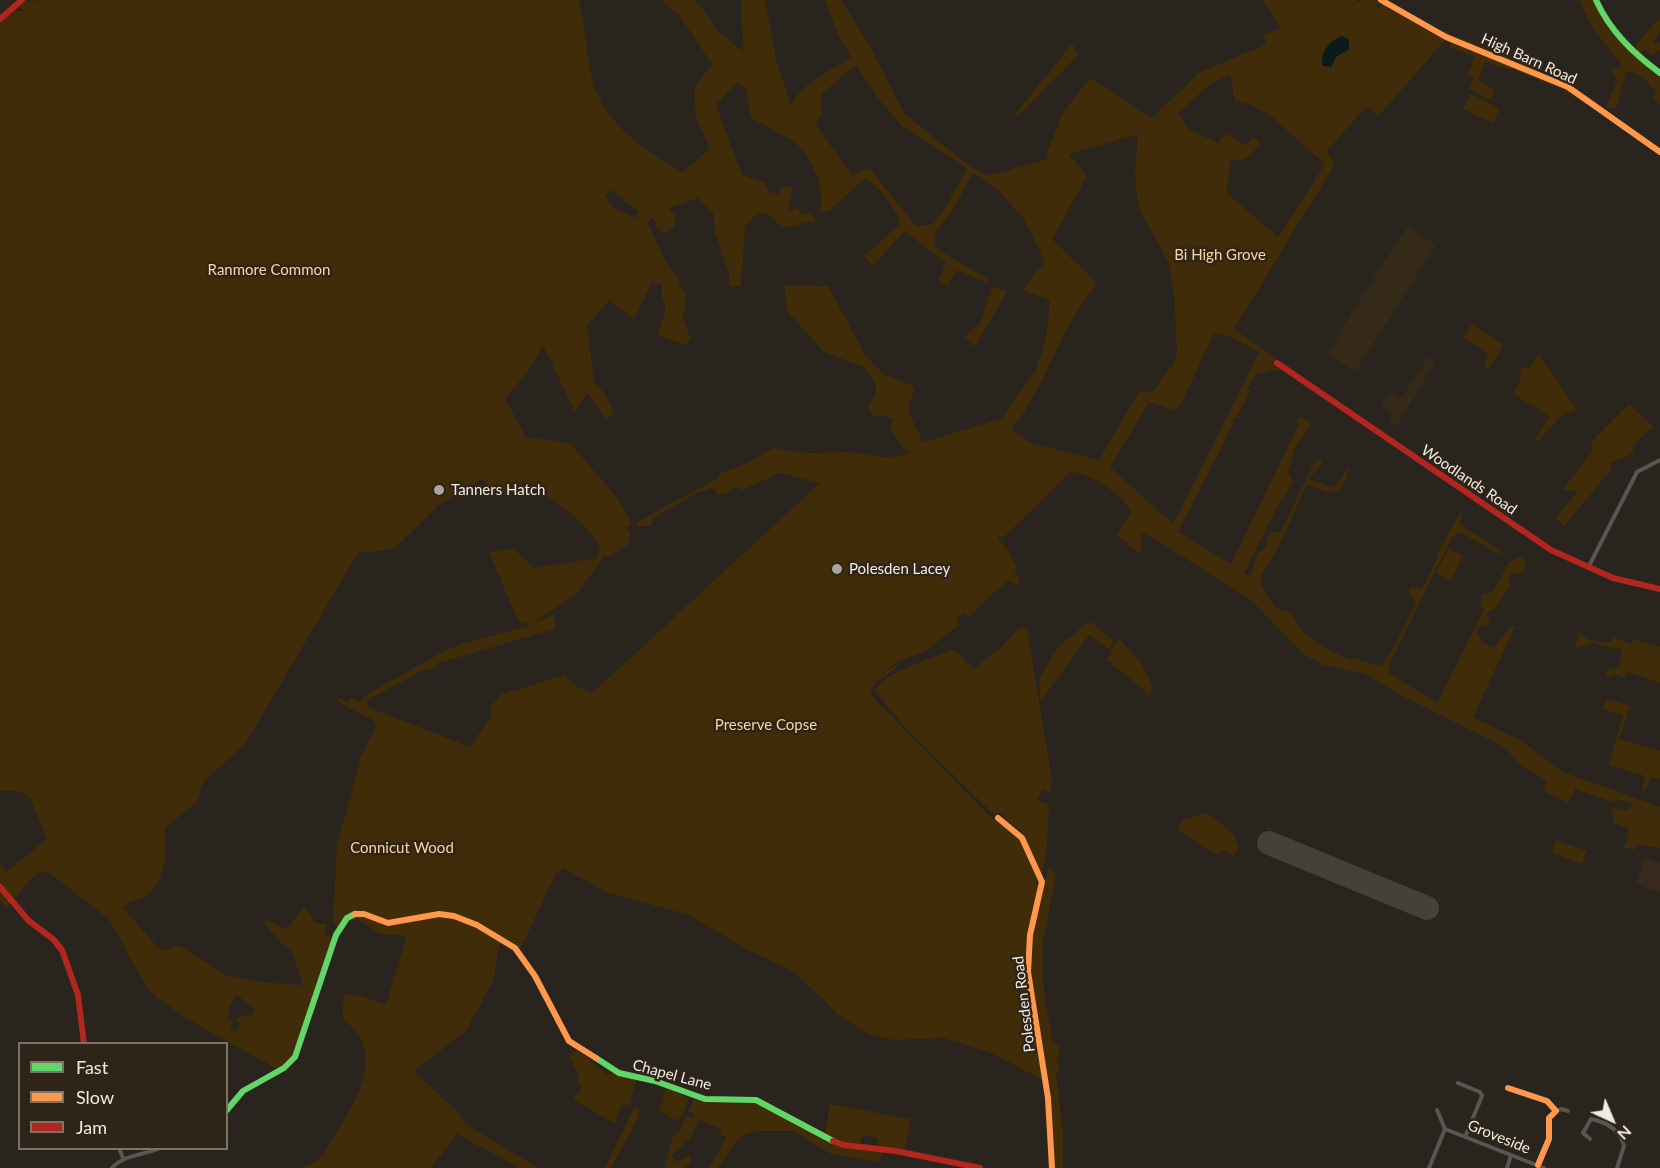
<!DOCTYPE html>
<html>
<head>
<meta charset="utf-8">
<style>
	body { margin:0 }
	#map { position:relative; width:1660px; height:1168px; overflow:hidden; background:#29241d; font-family:Lato,sans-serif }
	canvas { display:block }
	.legend { position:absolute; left:18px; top:1042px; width:210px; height:108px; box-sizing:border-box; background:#2e2518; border:2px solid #7c7469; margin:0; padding:8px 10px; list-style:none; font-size:18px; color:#f1ebe2 }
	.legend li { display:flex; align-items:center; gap:12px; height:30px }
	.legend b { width:30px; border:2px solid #7c7469 }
	.north { position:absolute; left:1582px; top:1090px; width:60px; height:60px; -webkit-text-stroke:4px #2e2518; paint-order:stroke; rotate:136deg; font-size:16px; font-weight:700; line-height:24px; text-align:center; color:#f1ebe2 }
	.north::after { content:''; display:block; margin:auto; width:21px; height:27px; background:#f1ebe2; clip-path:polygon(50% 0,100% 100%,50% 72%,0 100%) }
</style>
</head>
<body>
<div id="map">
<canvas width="1660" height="1168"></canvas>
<ul class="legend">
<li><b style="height:8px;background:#63d668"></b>Fast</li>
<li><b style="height:8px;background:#ff974d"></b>Slow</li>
<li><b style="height:8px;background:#b3261e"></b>Jam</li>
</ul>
<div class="north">N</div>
</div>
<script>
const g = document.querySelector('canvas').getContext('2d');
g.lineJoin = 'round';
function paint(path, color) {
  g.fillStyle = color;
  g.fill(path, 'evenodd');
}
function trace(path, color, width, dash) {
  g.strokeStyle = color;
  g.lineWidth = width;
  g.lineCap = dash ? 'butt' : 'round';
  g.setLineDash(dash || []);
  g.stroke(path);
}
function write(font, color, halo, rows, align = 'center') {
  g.font = font + ' Lato,sans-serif';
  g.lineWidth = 5;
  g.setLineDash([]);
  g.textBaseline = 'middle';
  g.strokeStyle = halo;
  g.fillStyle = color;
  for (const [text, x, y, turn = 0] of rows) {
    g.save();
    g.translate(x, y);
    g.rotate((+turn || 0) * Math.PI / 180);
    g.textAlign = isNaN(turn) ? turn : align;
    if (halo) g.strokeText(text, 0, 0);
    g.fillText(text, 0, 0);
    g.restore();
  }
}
paint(new Path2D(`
	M1646,857L1660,862V893L1636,884Z`), '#38291f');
paint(new Path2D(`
	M1408,226L1436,245L1356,371L1328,355L1353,310Z
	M1428,357L1436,361L1397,426L1389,420L1392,413L1381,407L1390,391L1402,397Z`), '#352918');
paint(new Path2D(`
	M29,0H579C584,23 589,78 598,96C616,132 649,153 683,172L710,148L696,118L694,89L712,64L679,15L661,0H693L701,6L717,30L743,52L741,0H765L776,59L791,106C800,84 832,70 851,57L838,34L825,0H841L867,41L905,114L963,161L987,176L1047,159L1048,150L1063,113L1090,78L1152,118L1200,72L1267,44L1263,35L1281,28L1263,0H1358L1351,7L1362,0H1379L1376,6L1378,8L1385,4L1392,10L1536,69L1535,74L1569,89L1616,123L1560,88L1516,71L1515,66L1512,70L1485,62L1478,80L1495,90L1490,100L1469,89L1474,78L1467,75L1475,57L1450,47V43L1445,40L1383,111L1377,115L1369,107L1364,109L1326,152L1335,164L1234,329L1276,359L1274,363L1282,369L1278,372L1270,369L1263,374L1257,373L1247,389L1250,391L1239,414L1232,421L1234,423L1178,532L1231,564L1299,424L1296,421L1302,417L1312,424L1296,446L1288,472L1293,482L1283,500L1280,501L1244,573L1250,576L1258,552L1263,550L1267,544L1265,540L1271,532L1280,533L1315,461L1321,459L1322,465L1308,479L1334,488L1349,466L1347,478L1339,491L1326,492L1307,484L1277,550L1261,575V584L1275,608L1292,613C1300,637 1329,651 1351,660L1354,658L1380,666L1394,647L1416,603L1408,590L1413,587L1422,589L1438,557L1437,554L1460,513L1462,514L1460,524L1501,551L1500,555L1462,533L1452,537L1390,663L1389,673L1437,703L1484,610L1480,604L1482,595L1493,592L1509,562L1520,557L1526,561L1525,570L1520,574L1509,573L1510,586L1494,610L1488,611L1486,617L1490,620L1487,626H1480L1477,632L1481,641L1494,648L1511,626L1515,627L1473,717L1520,740L1563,772L1660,807V848L1638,844L1634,850L1622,847L1627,842L1628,828L1613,823L1612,807L1628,811L1632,804L1621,800L1612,802L1575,789L1568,803L1543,791L1547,781L1522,766L1503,746L1406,698L1365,674L1323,665L1302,653L1250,599L1145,533L1141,535V554L1116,535L1132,512C1123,495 1091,473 1071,472L1005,536L997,537L1010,553L1017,569L1014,574L1018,575L1020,586L1008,580L968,617L963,613L957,619L959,625L924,652L898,661L870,684L898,663C893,677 872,676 871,695L991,817L1019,837L1040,881L1029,930L1026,966L1043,1080L992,1053L943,1038L895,1040L867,1034L839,1015L794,972L750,951L689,915L606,892L563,868L557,872L520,949L515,951L500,942L493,981L466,1031L414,1071L460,1114L467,1125L538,1168H520L457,1134L431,1168H302L317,1161L323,1155C341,1123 379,1078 361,1038C357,1031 348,1023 342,1017L344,994L361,996L386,1005L407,936L380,934L357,919L348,923L341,933L333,921L337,845L361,756L376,726L374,721L337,701V697L348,702L350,698L358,702L371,692L439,654L461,644L529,626L526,622L521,624L515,614L489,552L513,548L534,568L596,558L600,548C589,523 548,495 524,482L512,495L496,494L482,479L439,505L394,549L358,553L245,744L203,782L197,802L165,828C166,854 168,875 147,895C140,901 129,900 123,908L161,951L179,945L225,975L260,982L300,985L303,984L291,949L283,945L264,923L265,920L287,929L305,906L315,923L327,924L325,934L333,939L318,979L314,981L307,979L318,982L295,1057L279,1070L189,1020L156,997L145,985L109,919L48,872L37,873L6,908L0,900V862L6,872L47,839L29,796L21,792L0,790V22L15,10L27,12L18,7L24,1L41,2ZM856,65L881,102L902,126L967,168L947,205L933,224L916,226L870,169L861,170L852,176L815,123L821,116L822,94ZM1230,74L1235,101L1249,104L1271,116L1325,164L1278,237L1227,193L1231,158L1239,161L1249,157L1260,144L1258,139L1251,138L1247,146L1228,134L1221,138L1219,143L1188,129L1179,113L1210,84ZM736,83L745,88L751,118C765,126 795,140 804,151C815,165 827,199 818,213L829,211L864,179C880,186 896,208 900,224L864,256L873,265L904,232C920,240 930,254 946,262L938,281L947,286L957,270L987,283L989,279L943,253L934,245L936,231L951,213L973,173L1000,192L1024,219L1045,262L1022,290L1050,300L1046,339L1036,370L1001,419L923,442L908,411L915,387L883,374L865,355L828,286L785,285L786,310L824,352L864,367L876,384V393L867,407L874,416H886L894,420L890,428L905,451H911V453L890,458L848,452L806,453L774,448L747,463L717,475L720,477L637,522L636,526H651L653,518L697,493L712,488L719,495L727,493L735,486L742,490L779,473L820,483L680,612L676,611L674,618L592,693L576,686L564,675L500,695L491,707V716L470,747L368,707L367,700L426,669L434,668L439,663L555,629L556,620L553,615L533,623L577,594L604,556L609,557L627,545L631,533L626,528L632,524L618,499L571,444L526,437L505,399L528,371L543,345L575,412L587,393L606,419L614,412L605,394L594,382L587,326L610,300L634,320L652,282L662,284V297L666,308L658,335L684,345L691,339L683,319L687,294L680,287L677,275C664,265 656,238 647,222L653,217L657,228L664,233L674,227L676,216L668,209L698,198L714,214V230L729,274V287L741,286L745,227L757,213L768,214L783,228L815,221L811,212L801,215L798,208L788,211L792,187L781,186L780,194L769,192L765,183L742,175L716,105ZM1138,134L1135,174L1138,206L1169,264L1174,294L1177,353L1174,363L1153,391L1139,392L1099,460L1031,443L1012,429C1047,386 1059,329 1095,286L1094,280L1052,239L1087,176L1069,154ZM611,190L639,212L635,218L614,208L605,196ZM1214,333L1229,336L1259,352L1173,524L1110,467L1149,402L1174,410L1181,404ZM237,995L255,1009L251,1015L240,1016L235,1020L241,1025L236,1032L230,1028L234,1021L226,1019L231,1011L228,1009Z
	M1579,0H1594C1607,30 1632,57 1660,75V105L1653,98L1656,92L1644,78L1630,71L1626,72C1621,85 1621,96 1615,108H1606L1617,80L1610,69L1621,67V63L1594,31Z
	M1660,17V32L1653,41L1655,45L1660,42V50L1650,56L1646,49L1640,54L1635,46Z
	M1072,44L1078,55L1023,112L1012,118Z
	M1470,94L1500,108L1493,123L1463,109Z
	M992,286L1007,292L976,345L973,346L965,337L981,322Z
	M1472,324L1503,345L1490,368L1485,366L1487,354L1481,348L1463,338Z
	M1538,353L1576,408L1574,412L1564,413L1538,441L1535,438L1550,416L1513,394L1520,382L1521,367L1529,369Z
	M1629,404L1653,427L1633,445L1634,453L1609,463L1612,469L1564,526L1555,518L1578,491L1562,490L1592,452V441Z
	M1448,549L1463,556L1451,581L1436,573Z
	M1086,623H1093L1113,641L1110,650L1089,635L1041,701L1039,680L1053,654L1066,639H1069Z
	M1027,627L1052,781L1051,792L1043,789L1037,800L1049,804L1047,849L1042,875L1021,834L1022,831L1003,819L1007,811L1003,815L998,812L995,815L982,803L904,726L875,691C882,672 931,660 951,650L957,652L974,669L1002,646L1018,629Z
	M1579,633L1590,640L1610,643L1613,637L1632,644L1633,639L1660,647V683L1627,672L1625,678L1613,674L1611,677L1606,675L1607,669L1620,667L1621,650C1613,646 1604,648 1595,643L1575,648Z
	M1118,638L1140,661L1153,687L1147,697L1145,691L1107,660Z
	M1607,699L1630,706L1619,739L1660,751V779L1652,778L1645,791L1642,792L1645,776L1609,765L1623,716L1602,709Z
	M1206,813L1233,833L1239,848L1233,856L1222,850L1218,855L1177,830L1184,819Z
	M1556,840L1587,851L1582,864L1552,853Z
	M1049,866L1056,875L1042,947L1044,992L1052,1039L1060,1048L1057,1059L1060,1067L1056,1075L1063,1132V1168H1054L1050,1102L1030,971L1032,935Z
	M576,1051L590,1058V1061L608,1075L614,1072L637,1079L629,1106L622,1104L615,1124L573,1099L582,1088L576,1080L579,1077L569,1055Z
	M666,1087L689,1099L680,1120L668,1118L669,1115L659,1112Z
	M694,1098L755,1101L843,1147L885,1152L877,1162L831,1154L793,1131H758L746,1134L735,1143L718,1168H709L727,1136L720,1134L722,1129L699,1120L689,1142L682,1140L684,1144L671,1156L676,1162L689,1156L692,1163L684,1168H664L674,1134H678L686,1116L692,1118L694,1113L688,1112Z
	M830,1104L911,1119L905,1149L877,1146L878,1138L863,1135L860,1144L846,1143L825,1135Z
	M634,1107L640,1109L638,1118L611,1168H605Z`), '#402c08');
paint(new Path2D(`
	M1342,36L1349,40V49L1336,57L1331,67L1323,66C1319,53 1330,40 1342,36Z`), '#0d1a1b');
trace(new Path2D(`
	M1269,843L1427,908`), '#44403a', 24);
trace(new Path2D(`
	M1588,568L1637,472L1660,460
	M1458,1083L1480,1092L1482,1096L1465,1137
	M1437,1110L1445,1129
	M1556,1111L1561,1109L1568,1111
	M1445,1129L1544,1168
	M1590,1139L1583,1133L1591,1119C1606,1122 1621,1130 1624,1146L1617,1168
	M119,1148L123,1158
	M112,1168C123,1155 144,1155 160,1148
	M1429,1168L1445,1129
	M1507,1168L1511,1155`), '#595550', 4);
trace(new Path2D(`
	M1596,0C1610,31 1633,53 1660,73
	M596,1058L619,1073L655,1081L705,1099L756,1100L833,1141
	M226,1111L243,1091L284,1068L295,1057L336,935L347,918L355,914`), '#63d668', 6);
trace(new Path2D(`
	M1381,0L1446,37L1568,87L1660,152
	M998,818L1022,838L1042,882L1030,935L1028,972L1048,1098L1052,1168
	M355,914H364L388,923L439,914L454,916L477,925L515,948L535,976L569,1041L596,1058
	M1508,1088L1547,1101L1556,1111L1549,1118V1139L1538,1165`), '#ff974d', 6);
trace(new Path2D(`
	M0,19L22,0
	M1277,363L1551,550L1613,578L1660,589
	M0,887L29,921L53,939L62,950L78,995L84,1044
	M833,1141L844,1145L896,1151L980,1168`), '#b3261e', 6);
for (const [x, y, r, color] of [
	[439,490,6,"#aba59d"],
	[837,569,6,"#aba59d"]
]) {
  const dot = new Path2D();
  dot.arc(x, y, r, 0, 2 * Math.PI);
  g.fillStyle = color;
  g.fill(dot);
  trace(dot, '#2e2518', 2);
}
write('15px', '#f1ebe2', '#2e2518', [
	["High Barn Road",1529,59,24],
	["Woodlands Road",1469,480,34],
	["Polesden Road",1024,1004,-97],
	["Chapel Lane",672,1075,15],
	["Groveside",1499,1137,22]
]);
write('15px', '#fdd59e', '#2e2518', [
	["Bi High Grove",1220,255],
	["Ranmore Common",269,270],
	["Preserve Copse",766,725],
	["Connicut Wood",402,848]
]);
write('15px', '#f1ebe2', '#2e2518', [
	["Tanners Hatch",451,490],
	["Polesden Lacey",849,569]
], 'left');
</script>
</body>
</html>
